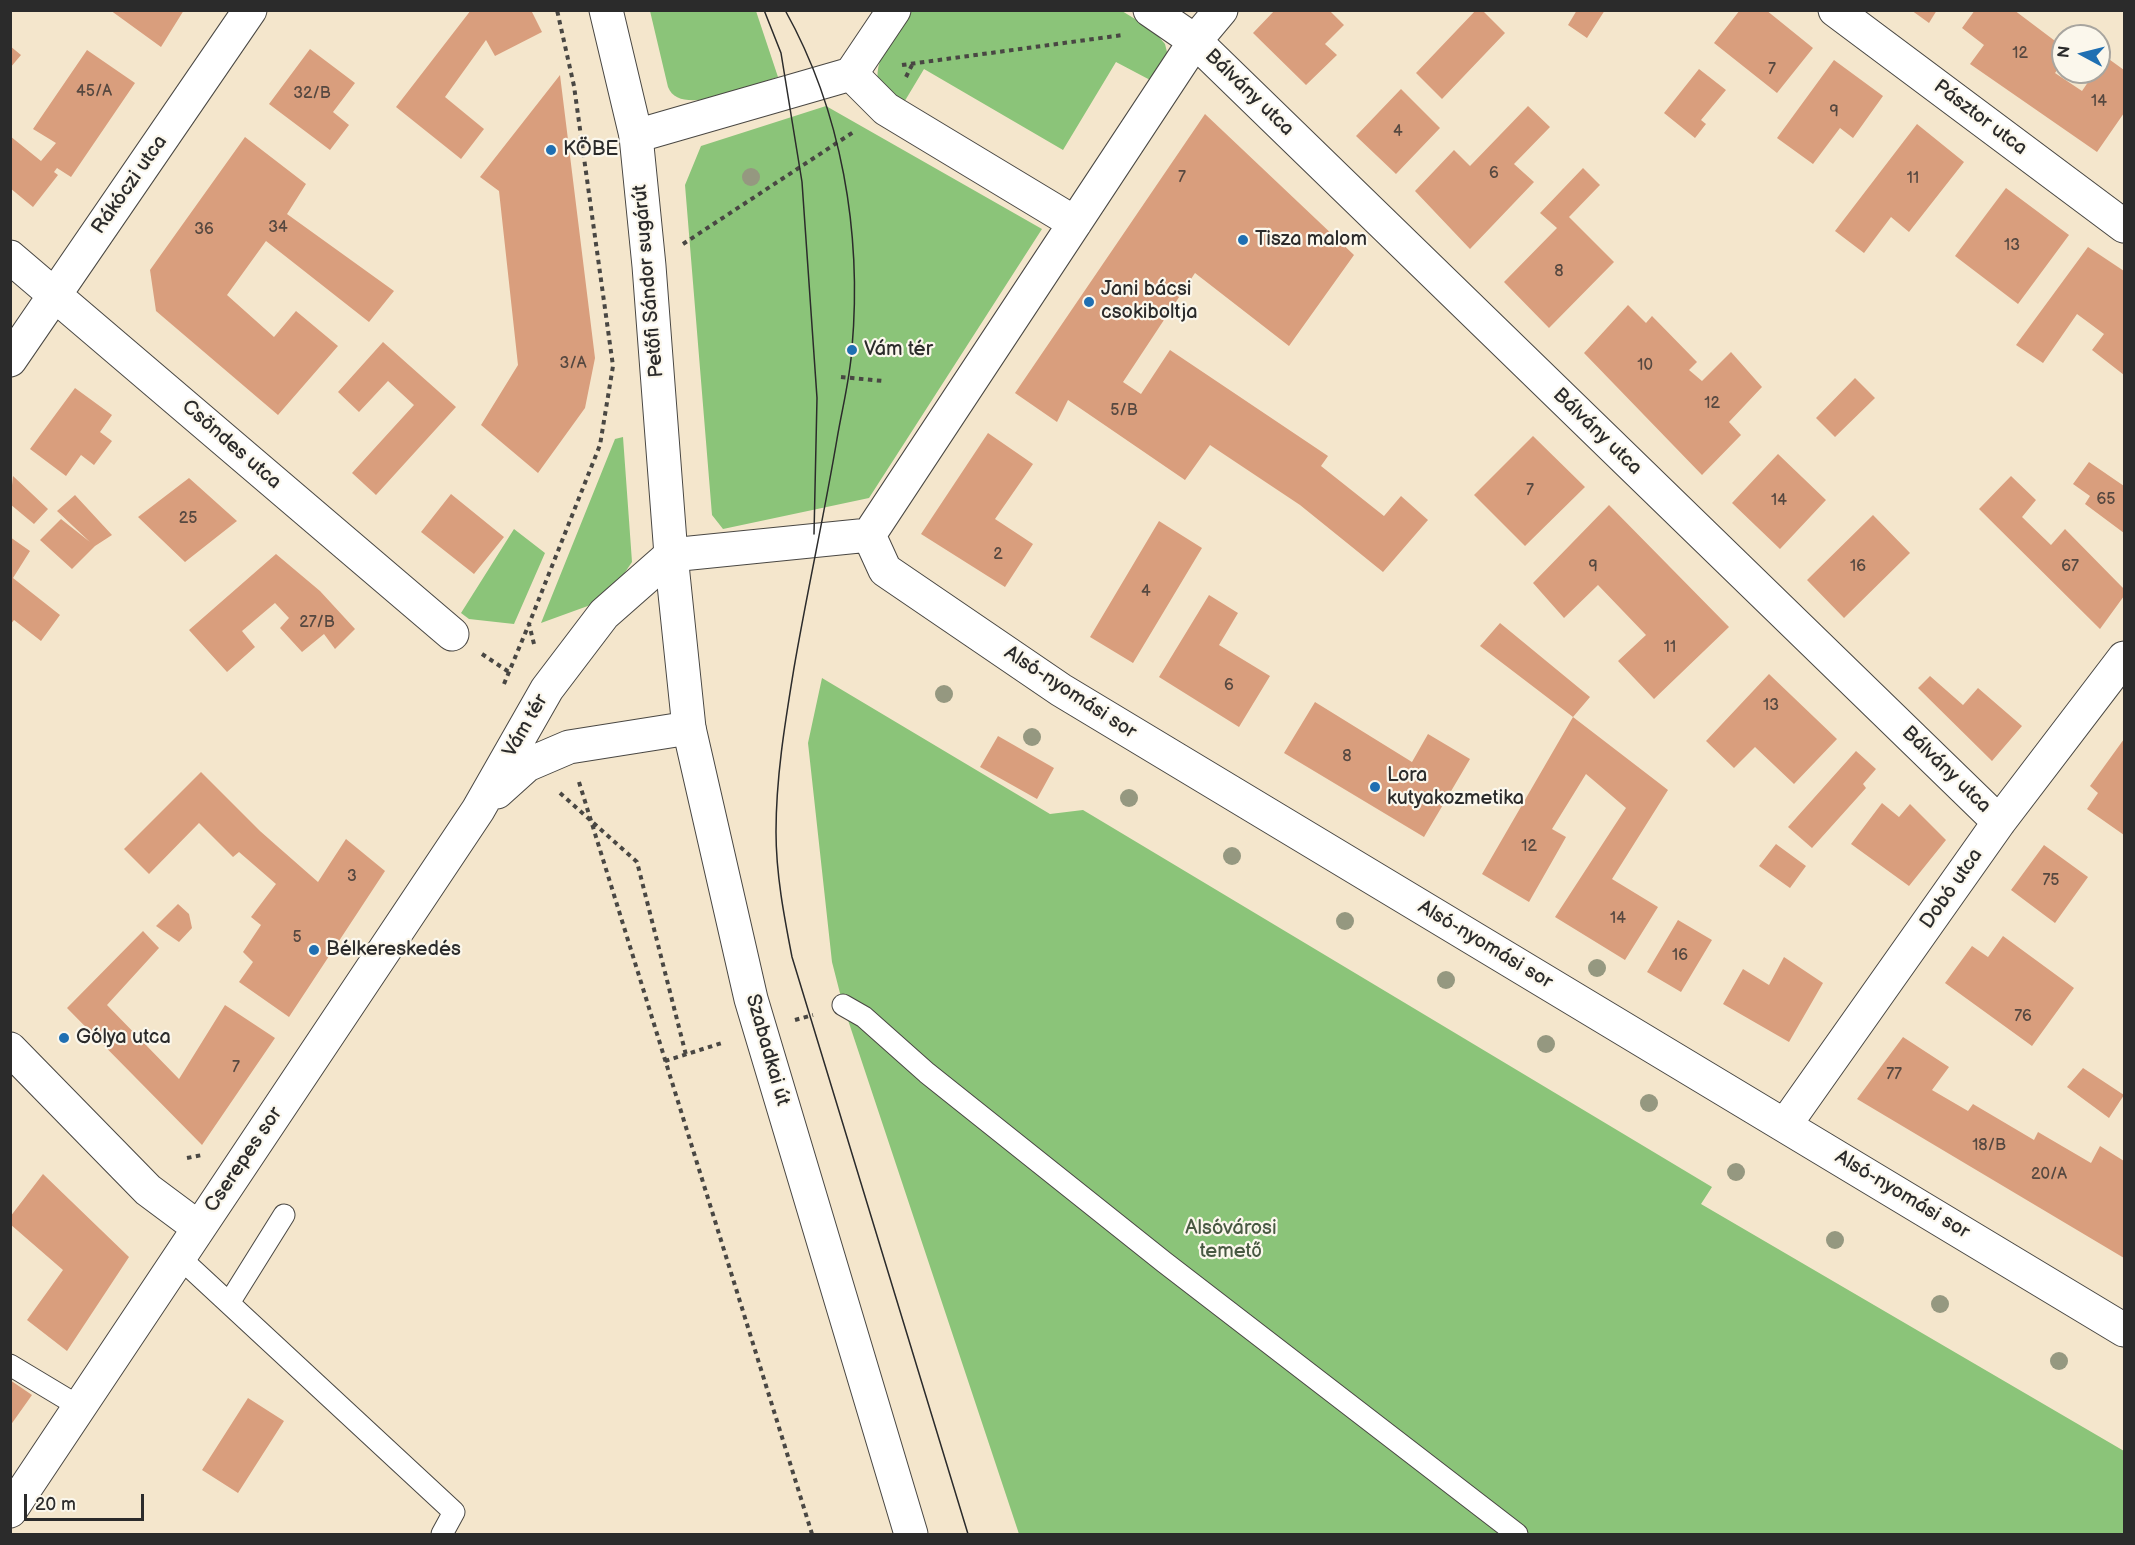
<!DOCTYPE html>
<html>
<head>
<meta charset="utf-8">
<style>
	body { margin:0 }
	#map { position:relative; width:2135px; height:1545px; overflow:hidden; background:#f4e6cc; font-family:"Balsamiq Sans",sans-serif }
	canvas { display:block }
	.frame { position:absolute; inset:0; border:12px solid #2b2b2b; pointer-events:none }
	.north { position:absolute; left:2051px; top:24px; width:60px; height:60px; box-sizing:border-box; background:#fbf7ec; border:2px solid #a8a59f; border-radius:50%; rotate:277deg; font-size:16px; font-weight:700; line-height:24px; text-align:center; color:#2b2b2b }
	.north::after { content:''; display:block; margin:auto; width:21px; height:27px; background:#1f6fb2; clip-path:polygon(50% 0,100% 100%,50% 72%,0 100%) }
	.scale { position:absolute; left:24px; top:1494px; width:120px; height:27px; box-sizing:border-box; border:3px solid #2b2b2b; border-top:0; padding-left:8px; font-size:18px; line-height:21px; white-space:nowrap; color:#2b2b2b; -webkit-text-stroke:4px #fbf7ec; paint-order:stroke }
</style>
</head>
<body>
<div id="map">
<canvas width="2135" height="1545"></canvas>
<div class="frame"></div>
<div class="north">N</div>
<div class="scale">20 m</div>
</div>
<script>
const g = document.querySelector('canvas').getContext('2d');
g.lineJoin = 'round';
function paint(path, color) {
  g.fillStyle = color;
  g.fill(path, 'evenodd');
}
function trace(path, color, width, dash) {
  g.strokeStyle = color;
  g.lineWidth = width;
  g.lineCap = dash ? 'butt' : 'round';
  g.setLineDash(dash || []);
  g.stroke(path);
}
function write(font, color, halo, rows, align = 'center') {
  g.font = font + ' "Balsamiq Sans",sans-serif';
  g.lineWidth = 4.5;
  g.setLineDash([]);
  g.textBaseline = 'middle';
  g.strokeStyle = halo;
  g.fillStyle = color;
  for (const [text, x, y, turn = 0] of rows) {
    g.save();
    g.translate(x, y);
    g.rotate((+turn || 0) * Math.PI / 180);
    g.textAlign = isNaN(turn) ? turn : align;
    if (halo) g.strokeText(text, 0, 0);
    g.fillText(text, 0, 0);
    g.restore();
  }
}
paint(new Path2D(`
	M911,10L1122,11L1153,30L1165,44L1168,56L1152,81L1116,62L1063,150L924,69L903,104L878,82C874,56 897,32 911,10Z
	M650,11H756L778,77C754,84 680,119 668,87Z
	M826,106L1042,229L869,498L723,529L712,515L685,185L701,146Z
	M623,437L632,562L607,599L541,623L615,439Z
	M514,529L545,553L514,624L469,619L461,613Z
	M822,678L1050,814L1083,810L1712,1187L1701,1204L2124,1451V1534H1019L843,1005L832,962L808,743Z`), '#8bc479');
paint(new Path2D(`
	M110,10H184L161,47Z
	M471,10H531L542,32L495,56L486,40L445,97L484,129L461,159L396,107Z
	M1275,10H1329L1344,25L1325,44L1337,55L1306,85L1253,33Z
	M1476,10H1482L1505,33L1442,99L1416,73Z
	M1577,10H1605L1587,38L1568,25Z
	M1740,10H1766L1813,48L1777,93L1714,43Z
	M1911,10H1937L1929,23Z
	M1975,10H2014L2063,47V62L2055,73L2082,91L2095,72H2099V67L2106,57L2124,70V113L2097,152L1970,64L1984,45L1962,28Z
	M10,46L21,55L10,68Z
	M310,49L355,83L333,112L349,125L330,150L269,104Z
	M87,50L135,83L71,177L57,168L54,172L58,175L33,207L10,188V136L41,161L56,143L33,129Z
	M1834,60L1883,96L1853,138L1840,128L1813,164L1777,138Z
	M1699,69L1726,90L1701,120L1706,124L1695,138L1664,113Z
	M560,75L595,358L585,408L538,473L481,425L518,365L499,191L480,177Z
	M1401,89L1440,128L1396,174L1356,136Z
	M1528,106L1550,127L1514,164L1534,182L1470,249L1415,191L1454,150L1470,166Z
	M1205,114L1354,255L1289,346L1195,273L1123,382L1141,394L1170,350L1328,456L1321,466L1384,516L1401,496L1428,520L1383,572L1300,505L1210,445L1185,480L1068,400L1057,422L1015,393Z
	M1917,124L1964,162L1909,232L1891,217L1864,253L1835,231Z
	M245,137L306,184L287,214L394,291L369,322L266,241L227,295L274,337L296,311L338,346L278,415L156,311L150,270Z
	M1583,168L1600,185L1569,217L1614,262L1549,328L1504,282L1557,228L1540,213Z
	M2006,188L2069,235L2018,304L1955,256Z
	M2088,247L2124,271V375L2092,350L2104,334L2077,314L2043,363L2016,345Z
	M1628,305L1646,323L1652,316L1697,362L1689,370L1702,381L1731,352L1762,387L1729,422L1741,435L1702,475L1584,353Z
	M383,342L456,407L376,495L352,473L414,405L388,381L359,412L338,392Z
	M1855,378L1875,398L1835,437L1816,418Z
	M75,388L112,415L100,432L112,441L94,465L81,455L66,476L30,449Z
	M988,433L1033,464L995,519L1033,544L1005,587L921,534Z
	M1533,436L1585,487L1525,546L1474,495Z
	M1778,454L1826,500L1780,549L1732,503Z
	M2089,462L2124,486V533L2085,504L2090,496L2073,484Z
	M13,476L48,509L34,524L10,504Z
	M2011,476L2036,500L2022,517L2051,545L2065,529L2124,589V596L2100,629L1979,509Z
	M189,478L237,521L185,562L138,517Z
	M451,494L504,537L474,574L421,532Z
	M75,495L112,535L95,546L72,569L40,540L61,519L90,542L57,511Z
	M1609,505L1729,627L1654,699L1618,661L1646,635L1598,585L1564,618L1533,583Z
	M1873,515L1910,553L1844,618L1807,580Z
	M1159,521L1202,548L1133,663L1090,637Z
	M10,537L30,551L13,578L60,615L41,641L14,620L10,625Z
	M276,554L320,591L355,629L335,649L324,634L302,652L280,628L289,618L275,603L242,631L255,647L227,672L189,630Z
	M1209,595L1238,613L1219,645L1270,676L1239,727L1159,677Z
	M1500,623L1590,697L1573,717L1668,790L1612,879L1658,907L1625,960L1555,917L1626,808L1586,774L1552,829L1566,837L1529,902L1482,874L1573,717L1480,646Z
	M1769,674L1837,739L1794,784L1755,747L1734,768L1706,741Z
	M1930,676L1963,705L1978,688L2022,726L1992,761L1918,688Z
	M1315,702L1412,762L1428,734L1470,759L1424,837L1284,753Z
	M998,736L1054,768L1037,799L980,767Z
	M2124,739V835L2087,809L2098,793L2090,786Z
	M1856,751L1876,769L1863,784L1866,788L1812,848L1788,827Z
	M201,772L260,831L318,882L346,839L385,871L289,1017L239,982L253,962L243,952L261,925L251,917L276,884L239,852L233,857L199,823L149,874L124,849Z
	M1882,803L1899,817L1910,804L1946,840L1909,886L1851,844Z
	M1776,844L1806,866L1790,888L1759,866Z
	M2044,845L2088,877L2055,923L2011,890Z
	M178,904L189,914L192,928L179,942L156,926Z
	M1678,920L1712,940L1681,992L1647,972Z
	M143,931L159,948L107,1005L179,1079L225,1005L275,1038L202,1145L67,1008Z
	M2003,936L2074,988L2032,1046L1945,983L1972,946L1988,957Z
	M1784,957L1823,983L1789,1042L1723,1004L1743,969L1769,985Z
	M1903,1037L1949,1067L1932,1090L1968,1111L1973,1104L2034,1140L2038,1132L2091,1163L2100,1146L2124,1161V1258L1857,1099Z
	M2083,1068L2124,1095L2109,1118L2067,1087Z
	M43,1174L129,1257L67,1351L27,1320L63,1270L10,1224V1217Z
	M10,1380L32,1395L10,1426Z
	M248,1398L284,1421L238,1493L202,1470Z`), '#d99e7d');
const service = new Path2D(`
	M843,1005L864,1017L927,1073L1164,1262L1517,1534
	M179,1257L454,1512L442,1534
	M229,1303L284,1215
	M10,1365L80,1407`);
const minor = new Path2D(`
	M1150,10L1195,41L1999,822
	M1835,10L2124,226
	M851,74L886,109L1075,223
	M636,136L851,74L894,10
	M10,257L452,634
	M10,360L250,10
	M869,535L885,570L1061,690L2124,1330
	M497,792L527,765L569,747L689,728
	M10,1049L148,1190L199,1228
	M1785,1125L1999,822L2124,658
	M10,1511L478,810L547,689L604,614L671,555L869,535L1195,41L1221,10`);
const primary = new Path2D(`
	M606,10L636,136L649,266L671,555L689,728L751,999L911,1534`);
trace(service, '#494743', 23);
trace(minor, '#494743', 35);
trace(primary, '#494743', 35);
trace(new Path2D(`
	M902,65L1123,35
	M906,77L913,63
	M683,244L855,131
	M841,377L883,381
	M534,644L529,624L600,445L613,366L574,86L557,10
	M482,654L509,672
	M504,684L529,624
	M579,782L812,1534
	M560,793L637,862L686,1055
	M795,1020L813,1015
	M665,1061L725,1042
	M187,1158L202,1155`), '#494743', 4, [4.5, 4.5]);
trace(service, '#fff', 21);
trace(minor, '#fff', 33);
trace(primary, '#fff', 33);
trace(new Path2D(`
	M764,10L781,53L802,182L817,398L814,534
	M785,10C842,112 862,233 852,348C850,379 842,409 837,439C824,516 807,592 794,668C785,723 776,777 776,832C776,874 784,916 792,957L968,1534`), '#2b2b2b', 1.5);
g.fillStyle = '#959880';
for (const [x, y] of [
	[751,177],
	[944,694],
	[1032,737],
	[1129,798],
	[1232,856],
	[1345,921],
	[1597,968],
	[1446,980],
	[1546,1044],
	[1649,1103],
	[1736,1172],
	[1835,1240],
	[1940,1304],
	[2059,1361]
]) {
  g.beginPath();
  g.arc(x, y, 9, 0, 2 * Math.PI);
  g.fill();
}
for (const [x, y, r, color] of [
	[551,150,6,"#1f6fb2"],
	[1243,240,6,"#1f6fb2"],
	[1089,302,6,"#1f6fb2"],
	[852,350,6,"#1f6fb2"],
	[1375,787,6,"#1f6fb2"],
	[314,950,6,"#1f6fb2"],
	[64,1038,6,"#1f6fb2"]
]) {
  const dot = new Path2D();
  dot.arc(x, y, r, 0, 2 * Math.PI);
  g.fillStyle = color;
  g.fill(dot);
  trace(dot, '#fbf7ec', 2);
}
write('16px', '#564840', null, [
	["12",2020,54],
	["7",1772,70],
	["45/A",94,92],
	["32/B",312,94],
	["14",2099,102],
	["9",1834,112],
	["4",1398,132],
	["6",1494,174],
	["7",1182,178],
	["11",1913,179],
	["34",278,228],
	["36",204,230],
	["13",2012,246],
	["8",1559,272],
	["3/A",573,364],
	["10",1645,366],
	["12",1712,404],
	["5/B",1124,411],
	["7",1530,491],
	["65",2106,500],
	["14",1779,501],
	["25",188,519],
	["2",998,555],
	["9",1593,567],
	["16",1858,567],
	["67",2070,567],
	["4",1146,592],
	["27/B",317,623],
	["11",1670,648],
	["6",1229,686],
	["13",1771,706],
	["8",1347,757],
	["12",1529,847],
	["3",352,877],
	["75",2051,881],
	["14",1618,919],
	["5",297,938],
	["16",1680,956],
	["76",2023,1017],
	["7",236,1068],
	["77",1894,1075],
	["18/B",1989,1146],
	["20/A",2049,1175]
]);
write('20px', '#2b2b2b', '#fbf7ec', [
	["Bálvány utca",1249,93,44],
	["Pásztor utca",1980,118,37],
	["Rákóczi utca",130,185,-55],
	["Petőfi Sándor sugárút",649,281,-95],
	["Bálvány utca",1597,432,44],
	["Csöndes utca",231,445,41],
	["Alsó-nyomási sor",1070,693,33],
	["Vám tér",526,726,-60],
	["Bálvány utca",1946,770,44],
	["Dobó utca",1952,889,-55],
	["Alsó-nyomási sor",1485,945,31],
	["Szabadkai út",767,1050,74],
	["Cserepes sor",244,1160,-56],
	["Alsó-nyomási sor",1902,1195,31]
]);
write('20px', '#2b2b2b', '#fbf7ec', [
	["KÖBE",563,150],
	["Tisza malom",1255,240],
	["Jani bácsi",1101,290],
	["csokiboltja",1101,313],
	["Vám tér",864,350],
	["Lora",1387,776],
	["kutyakozmetika",1387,799],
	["Bélkereskedés",326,950],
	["Gólya utca",76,1038]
], 'left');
write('20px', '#485942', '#fbf7ec', [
	["Alsóvárosi",1231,1229],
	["temető",1231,1252]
]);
</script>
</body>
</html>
